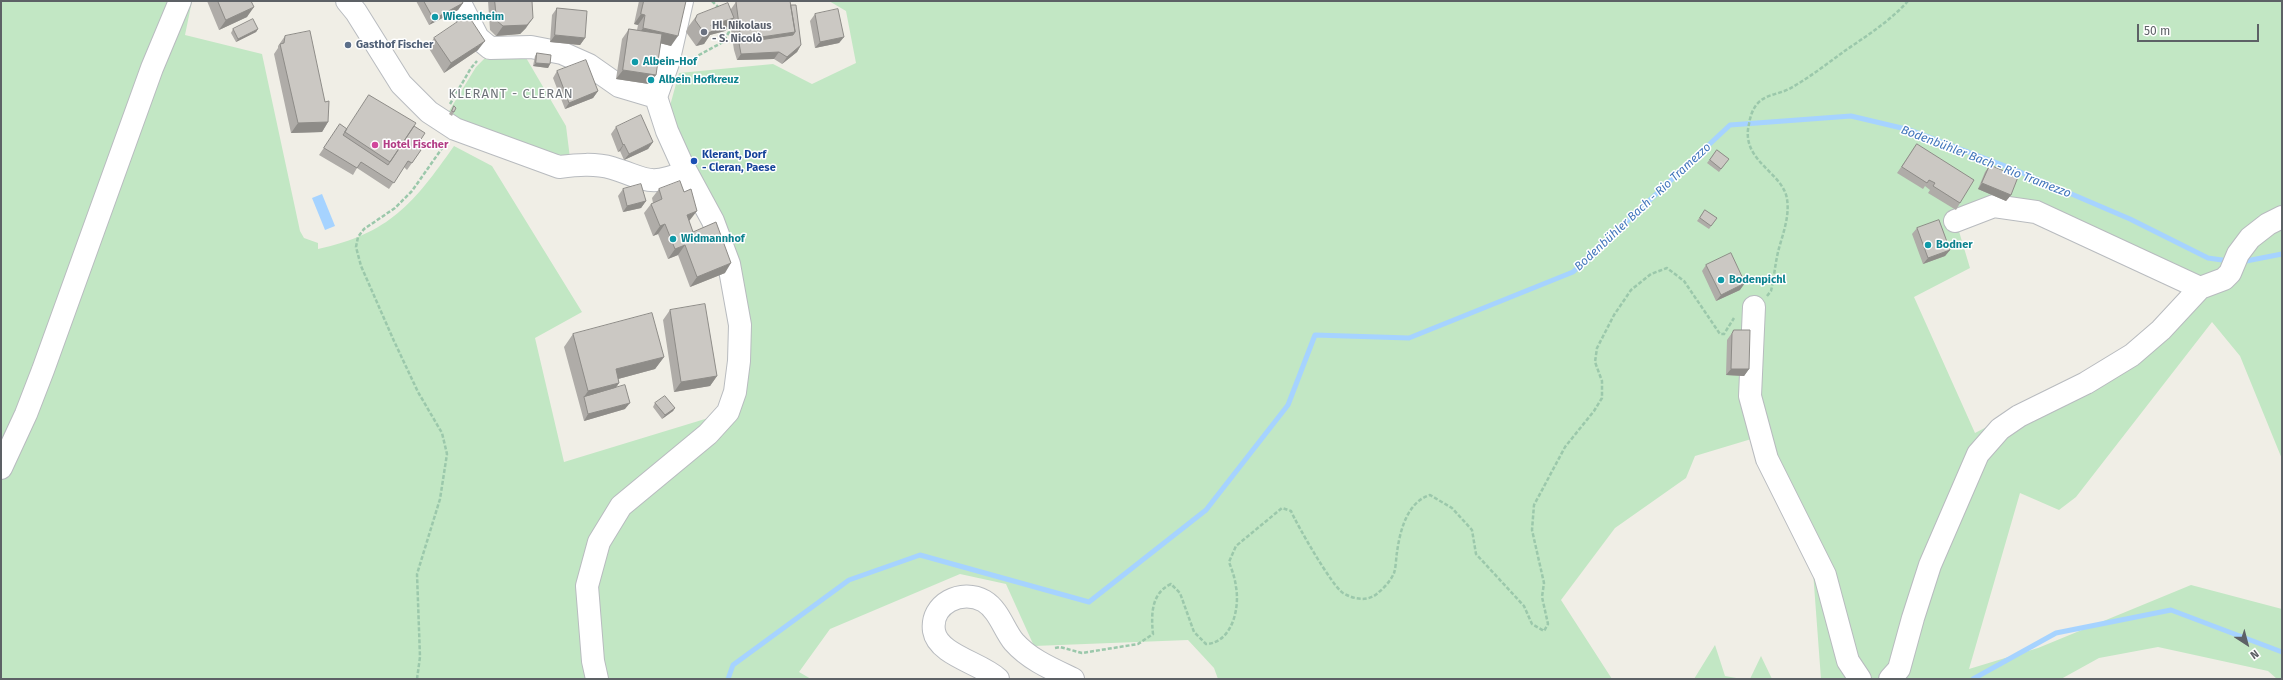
<!DOCTYPE html>
<html>
<head>
<meta charset="utf-8">
<style>
	body { margin:0 }
	#map { position:relative; width:2283px; height:680px; overflow:hidden; background:#f0eee6; font-family:"Fira Sans",sans-serif }
	canvas { display:block }
	.frame { position:absolute; inset:0; border:2px solid #5d6166; pointer-events:none }
	.north { position:absolute; left:2227px; top:624px; width:40px; height:40px; -webkit-text-stroke:3px #fff; paint-order:stroke; rotate:144deg; font-size:11px; font-weight:700; line-height:16px; text-align:center; color:#5d6166 }
	.north::after { content:''; display:block; margin:auto; width:14px; height:18px; background:#5d6166; clip-path:polygon(50% 0,100% 100%,50% 72%,0 100%) }
	.scale { position:absolute; left:2137px; top:24px; width:122px; height:18px; box-sizing:border-box; border:2px solid #5d6166; border-top:0; padding-left:5px; font-size:12px; line-height:14px; white-space:nowrap; color:#5d6166; -webkit-text-stroke:3px #fff; paint-order:stroke }
</style>
</head>
<body>
<div id="map">
<canvas width="2283" height="680"></canvas>
<div class="frame"></div>
<div class="north">N</div>
<div class="scale">50 m</div>
</div>
<script>
const g = document.querySelector('canvas').getContext('2d');
g.lineJoin = 'round';
function paint(path, color) {
  g.fillStyle = color;
  g.fill(path, 'evenodd');
}
function trace(path, color, width, dash) {
  g.strokeStyle = color;
  g.lineWidth = width;
  g.lineCap = dash ? 'butt' : 'round';
  g.setLineDash(dash || []);
  g.stroke(path);
}
function write(font, color, halo, rows, align = 'center') {
  g.font = font + ' "Fira Sans",sans-serif';
  g.lineWidth = 3;
  g.setLineDash([]);
  g.textBaseline = 'middle';
  g.strokeStyle = halo;
  g.fillStyle = color;
  for (const [text, x, y, turn = 0] of rows) {
    g.save();
    g.translate(x, y);
    g.rotate((+turn || 0) * Math.PI / 180);
    g.textAlign = isNaN(turn) ? turn : align;
    if (halo) g.strokeText(text, 0, 0);
    g.fillText(text, 0, 0);
    g.restore();
  }
}
paint(new Path2D(`
	M1,1H192L185,35L262,54L300,231L304,238L318,243V249C389,234 414,203 454,146L492,166L582,312L535,338L564,462L728,412L740,325L668,113L679,73L773,64L812,84L856,63L846,11L829,1H2282V459L2240,356L2212,322L2076,497L2059,510L2020,493L1969,669L2038,648L2191,585L2282,609V679H2277L2268,671L2158,647L2099,658L2061,679H1821L1812,558L1758,437L1695,456L1686,478L1615,528L1561,600L1612,679H1218L1214,668L1188,640L1034,646L1006,584L960,574L830,629L799,672L811,679H1ZM2013,210L2192,290L2141,340L2037,401L1975,433L1914,297L1970,268L1958,228Z
	M488,55L525,56L566,126L570,158H555L446,116L476,67Z
	M1715,645L1725,676L1742,679H1694Z
	M1761,656L1772,679H1750Z`), '#c2e7c4');
paint(new Path2D(`
	M322,194L335,226L325,230L312,198Z`), '#a6d3ff');
trace(new Path2D(`
	M2241,262L2282,254
	M728,679L733,665L849,580L920,555L1089,602L1206,510L1288,405L1315,335L1409,338L1573,272L1730,125L1851,116L1910,130L2013,169L2130,219L2208,258L2229,261
	M1973,679L2056,633L2171,610L2282,652`), '#a6d3ff', 5);
const minor = new Path2D(`
	M347,1L356,12L401,84L429,112L455,129L559,167C576,165 595,163 612,168C648,179 647,187 686,172
	M459,1L478,38L490,48L531,47L562,53L589,65L619,86L656,97
	M1955,221L1994,206L2036,212L2200,288
	M1754,307L1750,396L1767,459L1825,575L1848,661L1860,679
	M1,468L26,414L43,370L152,68L180,1
	M597,679L593,661L587,586L599,542L621,506L708,434L728,412L735,392L739,361L740,325L729,264L713,221L681,162L667,131L656,97L668,63L682,1
	M998,679C981,663 938,655 934,631C930,604 962,588 984,601C999,610 1004,630 1014,642C1030,660 1052,669 1073,679
	M1890,679L1899,669L1913,618L1930,565L1978,454L2000,429L2019,416L2086,383L2132,355L2161,330L2200,288L2224,279L2230,273L2238,254L2250,238L2268,224L2282,217`);
trace(minor, '#b8bbbf', 24);
trace(new Path2D(`
	M712,1L720,9
	M688,61L723,42L729,32L726,24
	M450,104L471,68L477,61
	M1767,296L1771,291C1774,278 1775,265 1778,252C1782,236 1790,217 1787,199C1783,172 1740,161 1749,124C1750,118 1752,110 1757,104C1766,94 1777,95 1789,89C1809,78 1828,63 1846,50C1868,35 1890,21 1908,1
	M1055,648L1060,647L1082,653L1138,644L1153,634C1151,615 1151,593 1171,584L1180,593L1194,632L1206,644C1232,643 1240,608 1236,587C1235,578 1232,570 1229,562L1236,546L1282,508L1291,511C1297,525 1332,586 1343,593C1355,600 1369,602 1379,592C1385,587 1391,580 1394,573C1396,567 1396,558 1397,552C1400,531 1407,502 1430,495L1452,508L1472,530L1476,554L1524,606L1532,624L1544,631L1548,624L1542,597L1544,583L1532,530L1534,505L1565,447L1594,411L1602,398V381L1595,362L1597,348L1614,315L1631,290L1651,274L1667,268L1684,281L1720,334H1724L1734,318
	M417,679L420,657L417,574L440,499L447,454L442,433L418,392L394,341L361,266L356,247L358,237L364,229L395,208L412,191L445,144`), '#9bc8ab', 2.5, [4, 2]);
trace(minor, '#fff', 22);
paint(new Path2D(`
	M207,1H251L247,17L219,30Z
	M416,1H462L463,3L458,10L429,25Z
	M488,1H532L526,28L520,34L496,36L490,30Z
	M639,1H686L671,46L660,43L656,75L649,84L616,79L622,39L629,29L637,30L638,25L634,24Z
	M736,2L791,5L801,45L797,52L782,64L774,59L737,60L734,50L730,23L725,31L710,35L704,44L696,46L686,32L688,27L697,15L731,9Z
	M557,8L585,38L580,45L550,42L552,15Z
	M815,14L844,37L839,43L815,48L810,21Z
	M233,29H258L256,32L236,42L231,33Z
	M285,36L328,122L322,132L291,133L274,54L278,48V46Z
	M434,38L478,50L444,73L428,47Z
	M537,53L550,64L548,68L533,66L535,56Z
	M557,71L598,91L593,98L565,109L553,78Z
	M369,95L414,126L416,147L421,150L407,170L404,167L389,189L357,168L353,175L319,155L340,124L347,129Z
	M454,106V112L452,116L449,114Z
	M616,127L653,142L648,149L624,160L620,151L618,152L611,134Z
	M1917,144L1960,203L1956,210L1928,193L1930,190L1925,186L1923,189L1897,173Z
	M1717,150L1729,159L1719,172L1707,163Z
	M1990,165L2011,195L2006,201L1978,189L1985,172Z
	M623,189L646,201L641,208L623,212L618,196Z
	M659,189L690,220L689,221L693,232L725,273L690,287L678,255L668,259L658,234L653,236L644,213L651,204L653,203L652,198Z
	M1705,210L1717,218L1709,229L1697,221Z
	M1917,228L1950,250L1945,256L1923,264L1912,234Z
	M1706,265L1740,290L1716,301L1702,271Z
	M670,310L717,376L710,386L674,392L663,320Z
	M1734,330L1749,369L1744,376L1726,375L1727,340Z
	M573,334L664,357L655,369L618,379L619,383L616,388L625,409L584,421L564,347Z
	M655,403L675,408L673,411L662,419L653,407Z`), '#afaca8');
paint(new Path2D(`
	M463,3L458,10L429,25L434,19Z
	M254,7L247,17L219,30L226,20Z
	M641,14L645,15L638,25L634,24Z
	M533,18L526,28L520,34L496,36L503,26Z
	M734,18L725,31L710,35L704,44L696,46L711,25Z
	M643,28L678,36L671,46L636,37Z
	M258,29L256,32L236,42L238,39Z
	M795,32L788,42L739,43L741,40Z
	M555,35L585,38L580,45L550,42Z
	M844,37L839,43L815,48L820,42Z
	M485,41L478,50L444,73L451,63Z
	M801,45L797,52L782,64L787,57Z
	M779,52L774,59L737,60L741,54Z
	M536,63L550,64L548,68L533,66Z
	M623,70L656,75L649,84L616,79Z
	M598,91L593,98L565,109L569,103Z
	M328,122L322,132L291,133L298,123Z
	M653,142L648,149L624,160L629,154Z
	M624,144L620,151L618,152L623,145Z
	M1982,183L2011,195L2006,201L1978,189Z
	M646,201L641,208L623,212L627,206Z
	M697,211L690,220L680,224L687,215Z
	M665,224L658,234L653,236L660,226Z
	M685,245L678,255L668,259L675,249Z
	M1950,250L1945,256L1923,264L1928,258Z
	M731,263L725,273L690,287L697,277Z
	M1745,283L1740,290L1716,301L1721,295Z
	M664,357L655,369L607,382L616,369Z
	M1731,369H1749L1744,376L1726,375Z
	M717,376L710,386L674,392L681,382Z
	M619,383L610,395L584,397L588,391Z
	M630,403L625,409L584,421L588,414Z
	M675,408L673,411L662,419L665,415Z`), '#8e8c88');
const building = new Path2D(`
	M218,1H251L254,7L226,20Z
	M424,1H462L463,3L434,19Z
	M495,1H532L533,18L527,25L503,26L497,21Z
	M644,1H686L678,36L643,28L645,15L641,14Z
	M745,1H790L795,32L741,40L736,2Z
	M728,3L734,18L711,25L713,31L705,34L695,20L697,15Z
	M791,5H796L801,45L787,57L779,52L741,54L739,43L793,35L795,32Z
	M557,8L587,11L585,38L555,35Z
	M838,9L844,37L820,42L815,14Z
	M468,15L485,41L451,63L434,38Z
	M253,19L258,29L238,39L233,29Z
	M629,29L662,34L656,75L623,70Z
	M310,31L325,102L329,101L328,122L298,123L280,44L284,43L285,36Z
	M537,53L551,55L550,64L536,63Z
	M586,60L598,91L569,103L557,71Z
	M369,95L416,123L390,162L345,132Z
	M454,106L456,108L454,112L452,111Z
	M641,115L653,142L629,154L624,144L623,145L616,127Z
	M340,124L347,129L343,135L388,165L414,126L425,133L416,147L421,150L412,163L408,161L394,183L361,162L357,168L324,148Z
	M1917,144L1974,180L1960,203L1933,186L1935,183L1929,180L1927,183L1902,167Z
	M1717,150L1729,159L1721,169L1710,160Z
	M1990,165L2018,177L2011,195L1982,183Z
	M680,181L684,192L691,189L697,211L687,215L693,232L716,222L731,263L697,277L685,245L675,249L665,224L660,226L651,204L662,199L659,189Z
	M641,184L646,201L627,206L623,189Z
	M1705,210L1717,218L1711,226L1700,218Z
	M1939,220L1950,250L1928,258L1917,228Z
	M1731,253L1745,283L1721,295L1706,265Z
	M705,304L717,376L681,382L670,310Z
	M652,313L664,357L616,369L619,383L588,391L573,334Z
	M1734,330H1750L1749,369H1731L1732,334Z
	M625,385L630,403L588,414L584,397Z
	M665,396L675,408L665,415L655,403Z`);
paint(building, '#cbc8c3');
trace(building, '#8e8c88', 1);
for (const [x, y, r, color] of [
	[435,17,4,"#0f9aa8"],
	[704,32,4,"#6b7280"],
	[348,45,4,"#5c6f8a"],
	[635,62,4,"#0f9aa8"],
	[651,80,4,"#0f9aa8"],
	[375,145,4,"#d1479c"],
	[694,161,4,"#1a4fb4"],
	[673,239,4,"#0f9aa8"],
	[1928,245,4,"#0f9aa8"],
	[1721,280,4,"#0f9aa8"]
]) {
  const dot = new Path2D();
  dot.arc(x, y, r, 0, 2 * Math.PI);
  g.fillStyle = color;
  g.fill(dot);
  trace(dot, '#fff', 1.5);
}
write('bold 11px', '#0d838f', '#fff', [
	["Wiesenheim",443,17],
	["Albein-Hof",643,62],
	["Albein Hofkreuz",659,80],
	["Widmannhof",681,239],
	["Bodner",1936,245],
	["Bodenpichl",1729,280]
], 'left');
write('bold 11px', '#5b616d', '#fff', [
	["Hl. Nikolaus",712,26],
	["- S. Nicolò",712,39]
], 'left');
write('bold 11px', '#4e5e75', '#fff', [
	["Gasthof Fischer",356,45]
], 'left');
write('bold 11px', '#b23c85', '#fff', [
	["Hotel Fischer",383,145]
], 'left');
write('bold 11px', '#164399', '#fff', [
	["Klerant, Dorf",702,155],
	["- Cleran, Paese",702,168]
], 'left');
write('italic 12px', '#4377bc', '#fff', [
	["Bodenbühler Bach - Rio Tramezzo",1986,162,21],
	["Bodenbühler Bach - Rio Tramezzo",1643,207,-43]
]);
g.letterSpacing = '1px';
write('13px', '#6e7378', '#fff', [
	["KLERANT - CLERAN",511,94]
]);
g.letterSpacing = '0px';
</script>
</body>
</html>
